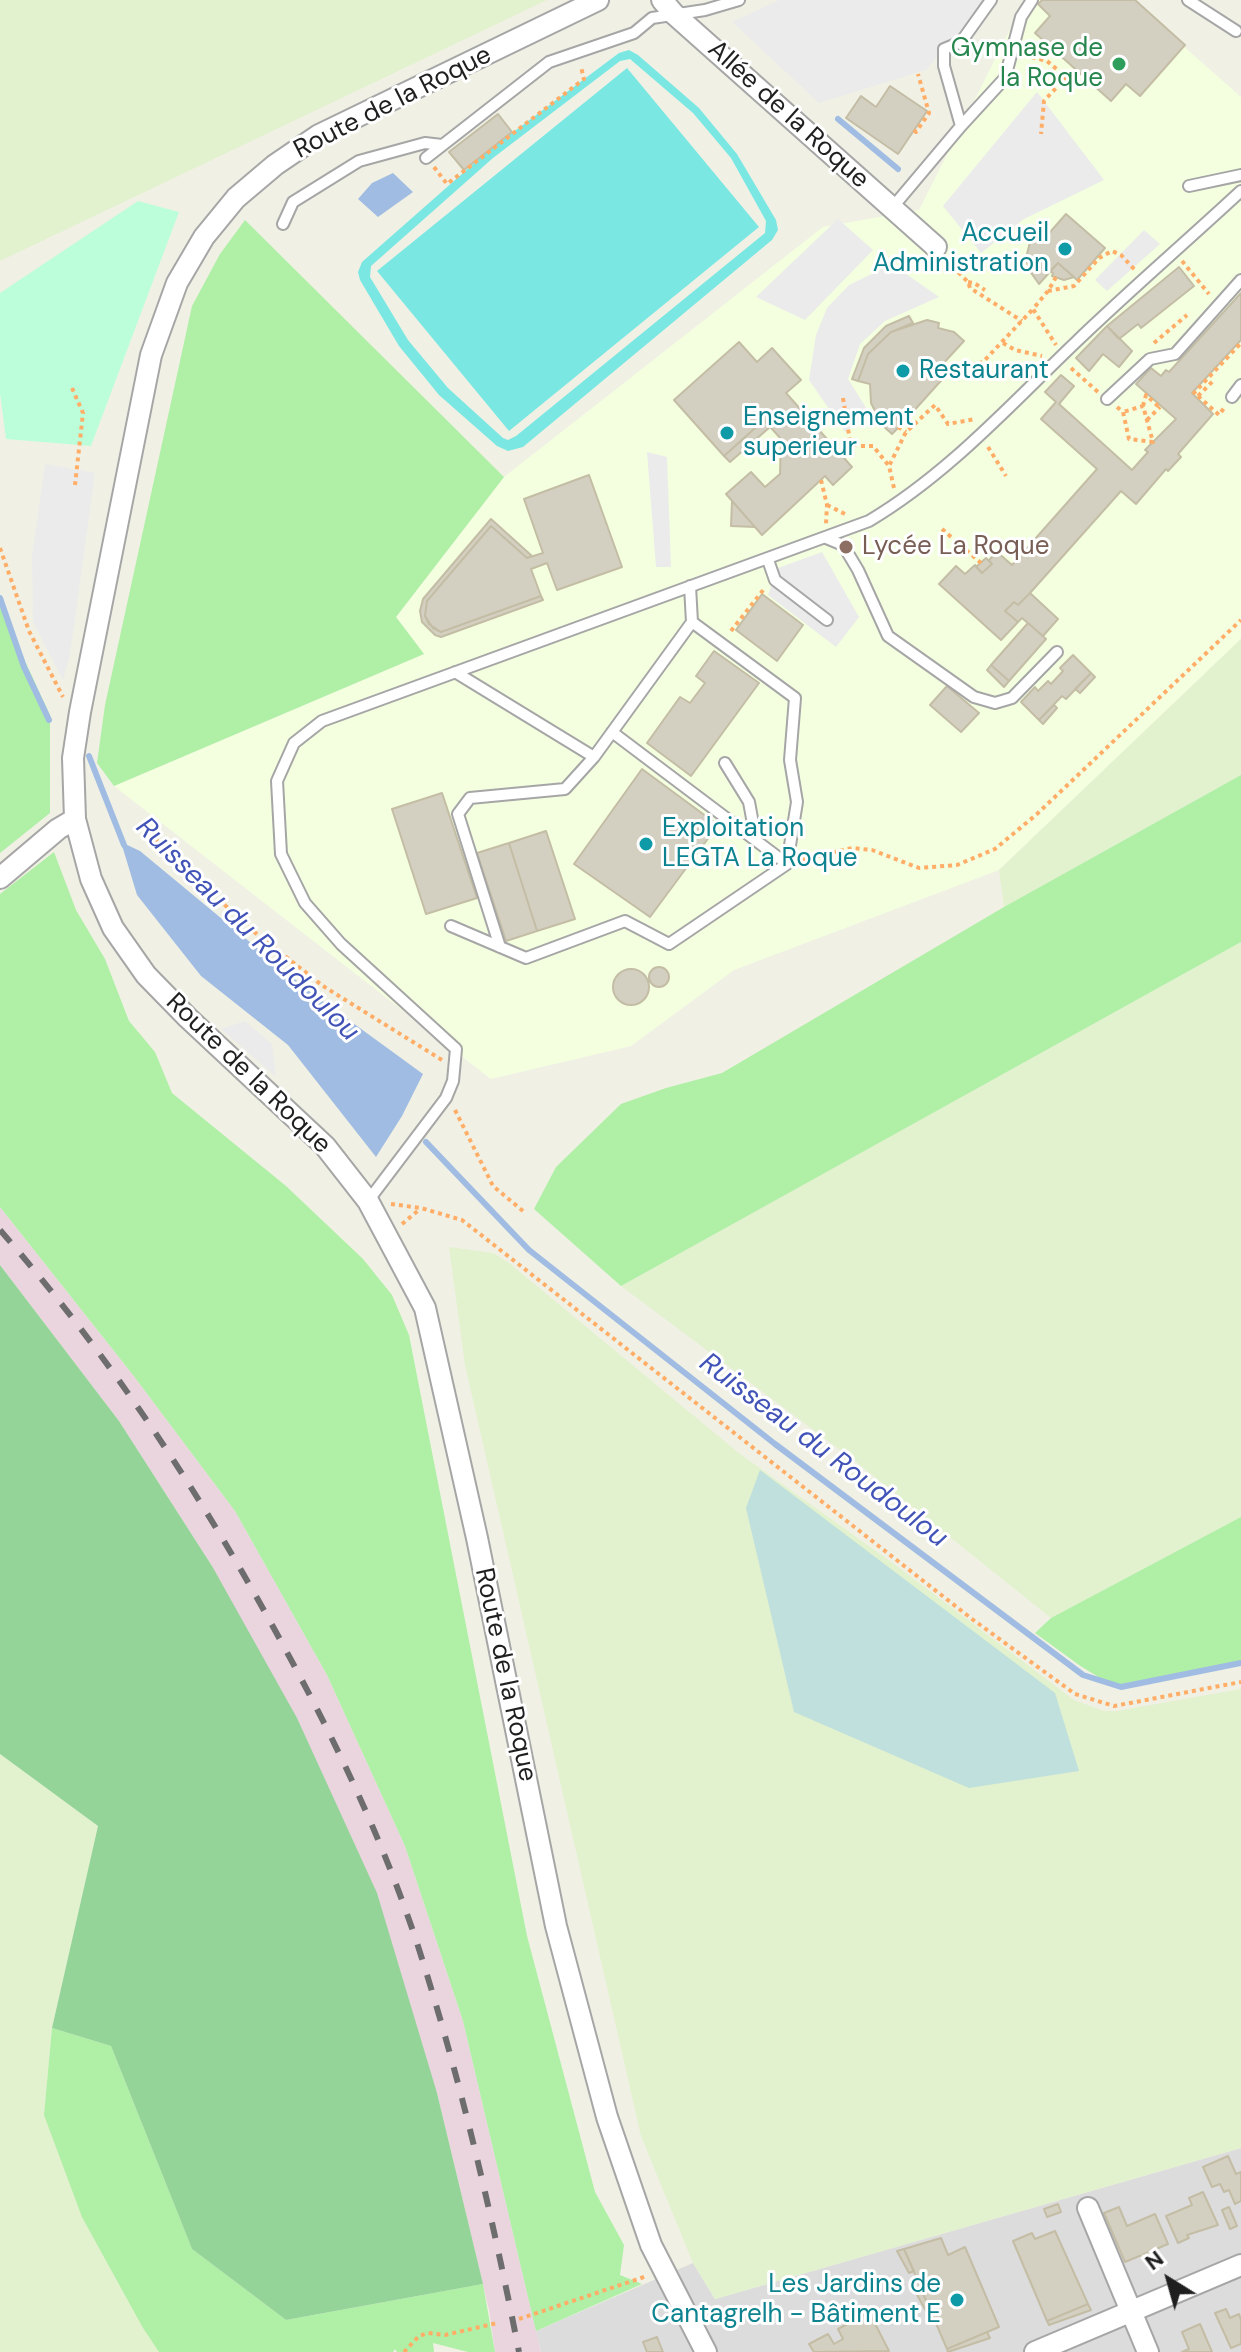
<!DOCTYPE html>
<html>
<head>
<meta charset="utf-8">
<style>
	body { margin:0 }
	#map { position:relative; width:1241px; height:2352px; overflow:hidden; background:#f0f1e4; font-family:"DM Sans",sans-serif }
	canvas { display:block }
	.north { position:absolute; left:1129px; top:2240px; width:80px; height:80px; -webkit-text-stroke:6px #fff; paint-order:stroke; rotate:323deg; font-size:22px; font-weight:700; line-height:32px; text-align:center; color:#1f1f1f }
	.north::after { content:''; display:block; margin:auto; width:28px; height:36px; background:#1f1f1f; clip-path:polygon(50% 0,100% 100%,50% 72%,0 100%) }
</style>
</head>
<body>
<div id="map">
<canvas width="1241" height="2352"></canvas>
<div class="north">N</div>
</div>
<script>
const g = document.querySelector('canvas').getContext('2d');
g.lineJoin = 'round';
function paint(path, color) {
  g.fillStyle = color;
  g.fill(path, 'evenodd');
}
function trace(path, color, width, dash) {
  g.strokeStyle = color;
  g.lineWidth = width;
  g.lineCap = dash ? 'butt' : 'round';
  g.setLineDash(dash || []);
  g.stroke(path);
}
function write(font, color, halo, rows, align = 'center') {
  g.font = font + ' "DM Sans",sans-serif';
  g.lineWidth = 6;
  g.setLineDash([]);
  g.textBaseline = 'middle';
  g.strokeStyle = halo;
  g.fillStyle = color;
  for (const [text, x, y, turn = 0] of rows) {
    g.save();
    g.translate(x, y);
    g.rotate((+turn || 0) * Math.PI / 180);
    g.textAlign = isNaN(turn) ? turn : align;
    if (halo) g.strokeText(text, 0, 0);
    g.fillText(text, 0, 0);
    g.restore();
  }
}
paint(new Path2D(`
	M1241,2148V2352H541L536,2331L693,2263L715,2299Z`), '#dddcdc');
paint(new Path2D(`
	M0,1207L133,1375L235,1511L327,1675L405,1846L463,2021L541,2352H495L489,2310L437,2093L212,1566L119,1421L0,1265Z`), '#ead5df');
paint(new Path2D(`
	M1025,0H1131L1241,97V639L999,870L734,970L631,1046L491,1079L114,786L424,654L396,617L504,477L823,227L919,210Z`), '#f3ffdf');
paint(new Path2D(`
	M0,0H547L0,261Z
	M1241,639V775L1004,907L999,870Z
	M1241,942V1517L1051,1618L851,1458L621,1286Z
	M449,1247L493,1253L509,1263L740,1454L894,1564L1074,1700L1104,1711H1117L1241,1689V2148L715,2299L693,2263L641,2136L465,1365Z
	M0,1754L98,1826L52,2028L44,2115L143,2328L159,2352H0Z`), '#e2f1ce');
paint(new Path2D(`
	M245,220L504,477L396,617L424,654L114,786L97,763L105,705L192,306L220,254Z
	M0,607L50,715V813L0,853Z
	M1241,775V942L621,1286L534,1209L556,1167L621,1104L666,1088L722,1073L1004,907Z
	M54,852L76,910L105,959L129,1021L155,1052L172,1093L286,1186L363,1259L392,1295L409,1335L527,1936L595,2192L624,2245L620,2275L642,2284L536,2331L463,2021L405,1846L327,1675L235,1511L133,1375L0,1207V894Z
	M1241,1517V1663L1116,1688L1079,1665L1035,1633L1051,1618Z
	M52,2028L111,2046L192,2249L286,2320L483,2284L495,2352H468L433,2343L434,2352H397L395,2349L393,2352H159L143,2328L82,2217L44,2115Z`), '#afefa6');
paint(new Path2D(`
	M0,1265L119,1421L212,1566L297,1718L377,1893L437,2093L483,2284L286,2320L192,2249L111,2046L52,2028L98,1826L0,1754Z`), '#95d499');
paint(new Path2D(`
	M760,1470L1055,1693L1079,1771L969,1788L794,1712L746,1508Z`), '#c0e0dd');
paint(new Path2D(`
	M138,201L179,212L91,446L6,439L0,393V293Z`), '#bdfeda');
paint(new Path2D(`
	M629,50L638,55L699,108L737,154L776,220L778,230L772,240L523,447L508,451L497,446L439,395L399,346L360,280L358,272L362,262L488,151L619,53ZM630,59L693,113L731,158L766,221L765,233L516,436L508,440L503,438L448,388L408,340L370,277L371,266L493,158L620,61Z
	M627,68L759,227L509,431L377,271Z`), '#7be7e3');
paint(new Path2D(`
	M779,0H987L926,70L819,103L732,22Z
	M1037,92L1104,180L1024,219L981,253L943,206Z
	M838,219L873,250L805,320L756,297Z
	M1144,230L1160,244L1107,291L1095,280Z
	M892,264L939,297L885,321L860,344L848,379L870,414L845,432L809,380L816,335L827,308L849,285Z
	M647,452L667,457L671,567H656Z
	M45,464L95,473L70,655L63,680L33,622L32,556Z
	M822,552L859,617L836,647L768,595L778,568Z
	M245,1021L272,1044L276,1077L221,1029Z`), '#ebebeb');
paint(new Path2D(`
	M393,173L413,192L378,217L358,199L372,183Z
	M121,842L140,851L309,991L423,1074L402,1116L376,1157L288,1045L201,976L137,895Z`), '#a1bce2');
trace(new Path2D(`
	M838,119L898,169
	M0,598L24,667L49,720
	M89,756L124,845
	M426,1142L529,1250L775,1444L1083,1675L1121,1687L1241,1663`), '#a1bce2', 6);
const building = new Path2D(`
	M1042,0H1135L1185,45L1140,96L1126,84L1111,101L1035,33L1050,16L1038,4Z
	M890,86L927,111L898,154L846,118L861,96L876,107Z
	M498,114L512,132L464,170L449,152Z
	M1066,214L1105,248L1077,280L1058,263L1039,284L1029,270L1026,258L1031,238L1036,231L1044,239Z
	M1058,263L1074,277L1064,280L1052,276L1053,273L1050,271Z
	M1179,267L1194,286L1141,328L1138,324L1119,339L1107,326Z
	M1241,293V340L1192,393L1213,414L1178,454L1181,457L1168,471L1166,469L1136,504L1121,491L1030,593L1018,605L1014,602L1005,611L1018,622L1001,640L939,584L956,566L965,574L975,565L982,573L992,564L989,560L997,552L1012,565L1097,469L1041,419L1056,402L1045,392L1061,375L1074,386L1059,404L1132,470L1148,452L1145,450L1176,419L1136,384L1151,368L1161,376L1166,370L1169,372Z
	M909,316L913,323L891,332L868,354L858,381L852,379L864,348L886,326Z
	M927,320L939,323L938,328L954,332L964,341L940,367L947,374L902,424L891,414L882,425L871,403L870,384L858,381L868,354L891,332Z
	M1107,326L1132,351L1119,367L1103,354L1089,371L1076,358Z
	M739,342L757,362L772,348L801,380L786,393L852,467L833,485L825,476L762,535L726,494L751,472L765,487L780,474L781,439L764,420L724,456L674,400Z
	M891,414L902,424L892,434L882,425Z
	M764,420L770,427L730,462L724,456Z
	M589,475L622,567L557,590L547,563L531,569L541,596L441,632L433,628L425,616L427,601L491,526L527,558L543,553L524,499Z
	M732,501L755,527L731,526Z
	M491,519L532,556L527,558L491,526L427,601L425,616L429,624L441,632L541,596L543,600L441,637L435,635L422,622L420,611L423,599Z
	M986,558L992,564L982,573L976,567Z
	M1030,593L1058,619L1043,636L1022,618L1018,622L1005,611L1014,602L1018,605Z
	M762,594L803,625L777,661L736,630Z
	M1028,623L1046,639L1009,681L991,665Z
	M714,651L759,683L691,776L647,743L680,697L690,703L705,683L696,676Z
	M1073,655L1091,673L1066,699L1062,696L1039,720L1021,702L1035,687L1038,691L1048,681L1051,684L1063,671L1060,668Z
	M991,665L1009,681L1004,687L987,670Z
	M1091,673L1095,677L1080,693L1075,689Z
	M947,686L979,713L961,732L930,705Z
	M1054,705L1057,708L1043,724L1039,720Z
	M642,769L718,825L650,917L574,864Z
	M442,793L477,898L426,914L392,809Z
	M546,831L575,919L537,931L509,843Z
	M509,843L537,931L506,941L477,853Z
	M649 977a10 10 0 1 1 20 0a10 10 0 1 1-20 0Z
	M613 987a18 18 0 1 1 36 0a18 18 0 1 1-36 0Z
	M1228,2156L1236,2174L1241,2172V2201L1235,2204L1229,2190L1224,2192L1220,2184L1212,2187L1203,2167Z
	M1203,2192L1218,2225L1187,2235L1189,2238L1178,2243L1166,2216L1192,2205L1189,2198Z
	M1058,2204L1061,2212L1047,2217L1044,2209Z
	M1119,2207L1127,2226L1155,2214L1168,2244L1125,2262L1104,2213Z
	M1229,2207L1237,2226L1230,2229L1222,2210Z
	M1055,2231L1088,2304L1047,2321L1013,2241L1032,2233L1035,2239Z
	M941,2238L948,2255L965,2247L999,2327L947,2349L904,2249Z
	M904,2249L914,2271L909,2273L897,2251Z
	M922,2291L930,2310L926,2311L916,2293Z
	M1088,2304L1091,2310L1049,2325L1047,2321Z
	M1226,2309L1230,2318L1239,2314L1241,2320V2344L1231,2348L1215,2313Z
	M869,2312L889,2351L814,2352L809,2344L828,2334L834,2344L843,2339L838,2329Z
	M1200,2324L1212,2352H1182L1189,2349L1182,2332Z
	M987,2332L990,2338L948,2352L947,2349Z
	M657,2337L663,2352H647L643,2342Z`);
paint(building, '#d4d0c1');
trace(building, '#c4bda5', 2);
const service = new Path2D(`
	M1188,0L1236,31
	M961,126L1005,78L1021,17L1032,0
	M426,158L549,62L634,33L652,18L705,10L739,0
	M1189,186L1241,175
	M892,208L961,126L944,66V49L961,42L991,0
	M283,224L293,202L359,161L425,143L442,145
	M1232,397L1241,385
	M1107,399L1150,359L1175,354L1241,280
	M826,538L843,545L858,570L888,636L974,697L995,703L1012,698L1057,652
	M768,560L775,580L827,620
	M455,672L594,757L692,622L690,586
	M612,732L787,864
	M725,763L749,802L756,840
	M451,926L526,958L625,921L669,944L787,864L797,802L790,760L795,698L692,622
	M500,947L458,814L470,798L565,789L594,757
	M368,1201L446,1098L453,1081L456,1049L341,944L305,903L281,854L277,781L294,743L322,721L869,521C948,474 1009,406 1075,343C1129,291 1186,242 1241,191`);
const minor = new Path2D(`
	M598,0L319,135L275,165L236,198L204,237L177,283L151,355L80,712L73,758L75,819L91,879L113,928L146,975L188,1018L325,1146L368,1201L425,1308L477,1538L556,1926L607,2117L651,2245L706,2352
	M662,0L674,14L936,247
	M0,878L58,829L75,819
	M1088,2208L1148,2352
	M1035,2352L1241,2265`);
trace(service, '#a6a6a6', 14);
trace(minor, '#a6a6a6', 24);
trace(new Path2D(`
	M1024,55L1047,61L1066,77L1044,101L1041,134
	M914,130L916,132L929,113L918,74
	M434,167L447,184L584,79L581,67
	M947,261L968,282L970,288L1022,321
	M1182,261L1209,294
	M1056,277L1048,291L1074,286L1099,258L1112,251L1121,255L1135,270
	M968,282L974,283L985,290
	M1048,291L1033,309L1056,345
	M1003,343L1015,350L1042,356
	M1154,343L1187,315
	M942,364L951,371L983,362L1033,309
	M1071,368L1098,392
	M72,388L83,413L75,485
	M1193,394L1241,343
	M1198,396L1219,415L1224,408
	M1198,396L1213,381
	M843,398L850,441L858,446H873L889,466
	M1143,406L1146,395L1158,406
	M1117,407L1123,412L1129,439L1153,442L1143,406L1123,412
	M1147,420L1160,407
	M898,427L906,432
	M988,447L1006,476
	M821,480L827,505L826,524
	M894,488L889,466L906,432L935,405L948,424L975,419
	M827,505L847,515
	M942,529L981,563
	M0,548L29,631L63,697
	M731,631L764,589
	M149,833L248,927L323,986L442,1060
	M801,860L852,848L872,850L919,868L957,865L995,849L1037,814L1241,620
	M455,1110L493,1186L523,1211
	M391,1204L421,1208L462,1220L972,1619L1075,1694L1114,1706L1241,1682
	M402,1224L420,1209
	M519,2319L647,2276
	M404,2352L419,2336L428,2333L445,2335L497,2323`), '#ffad67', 4, [4, 4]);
trace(service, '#fff', 10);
trace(minor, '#fff', 20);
trace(new Path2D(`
	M0,1230C111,1357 203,1497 283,1645C335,1740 383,1840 417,1943C460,2077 492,2214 519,2352`), '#6d6d6d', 6, [16, 16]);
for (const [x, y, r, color] of [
	[1119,64,8,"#2e9e5b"],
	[1065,249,8,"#0f9aa8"],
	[903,371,8,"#0f9aa8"],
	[727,433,8,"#0f9aa8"],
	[846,547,8,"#8d6e63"],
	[646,844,8,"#0f9aa8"],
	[957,2300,8,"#0f9aa8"]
]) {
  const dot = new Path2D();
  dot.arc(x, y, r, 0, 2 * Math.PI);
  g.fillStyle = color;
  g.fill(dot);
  trace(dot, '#fff', 3);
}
write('26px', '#27864d', '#fff', [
	["Gymnase de",1103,49],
	["la Roque",1103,79]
], 'right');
write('26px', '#1f1f1f', '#fff', [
	["Route de la Roque",393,103,-27],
	["Allée de la Roque",788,115,42],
	["Route de la Roque",248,1074,44],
	["Route de la Roque",505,1675,78]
]);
write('26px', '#0d838f', '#fff', [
	["Accueil",1049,234,"right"],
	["Administration",1049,264,"right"],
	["Restaurant",919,371],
	["Enseignement",743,418],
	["superieur",743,448],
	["Exploitation",662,829],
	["LEGTA La Roque",662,859],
	["Les Jardins de",941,2285,"right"],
	["Cantagrelh - Bâtiment E",941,2315,"right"]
], 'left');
write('26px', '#785e54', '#fff', [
	["Lycée La Roque",862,547]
], 'left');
write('italic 28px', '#4253b8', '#fff', [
	["Ruisseau du Roudoulou",247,930,45],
	["Ruisseau du Roudoulou",823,1451,37]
]);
</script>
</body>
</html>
